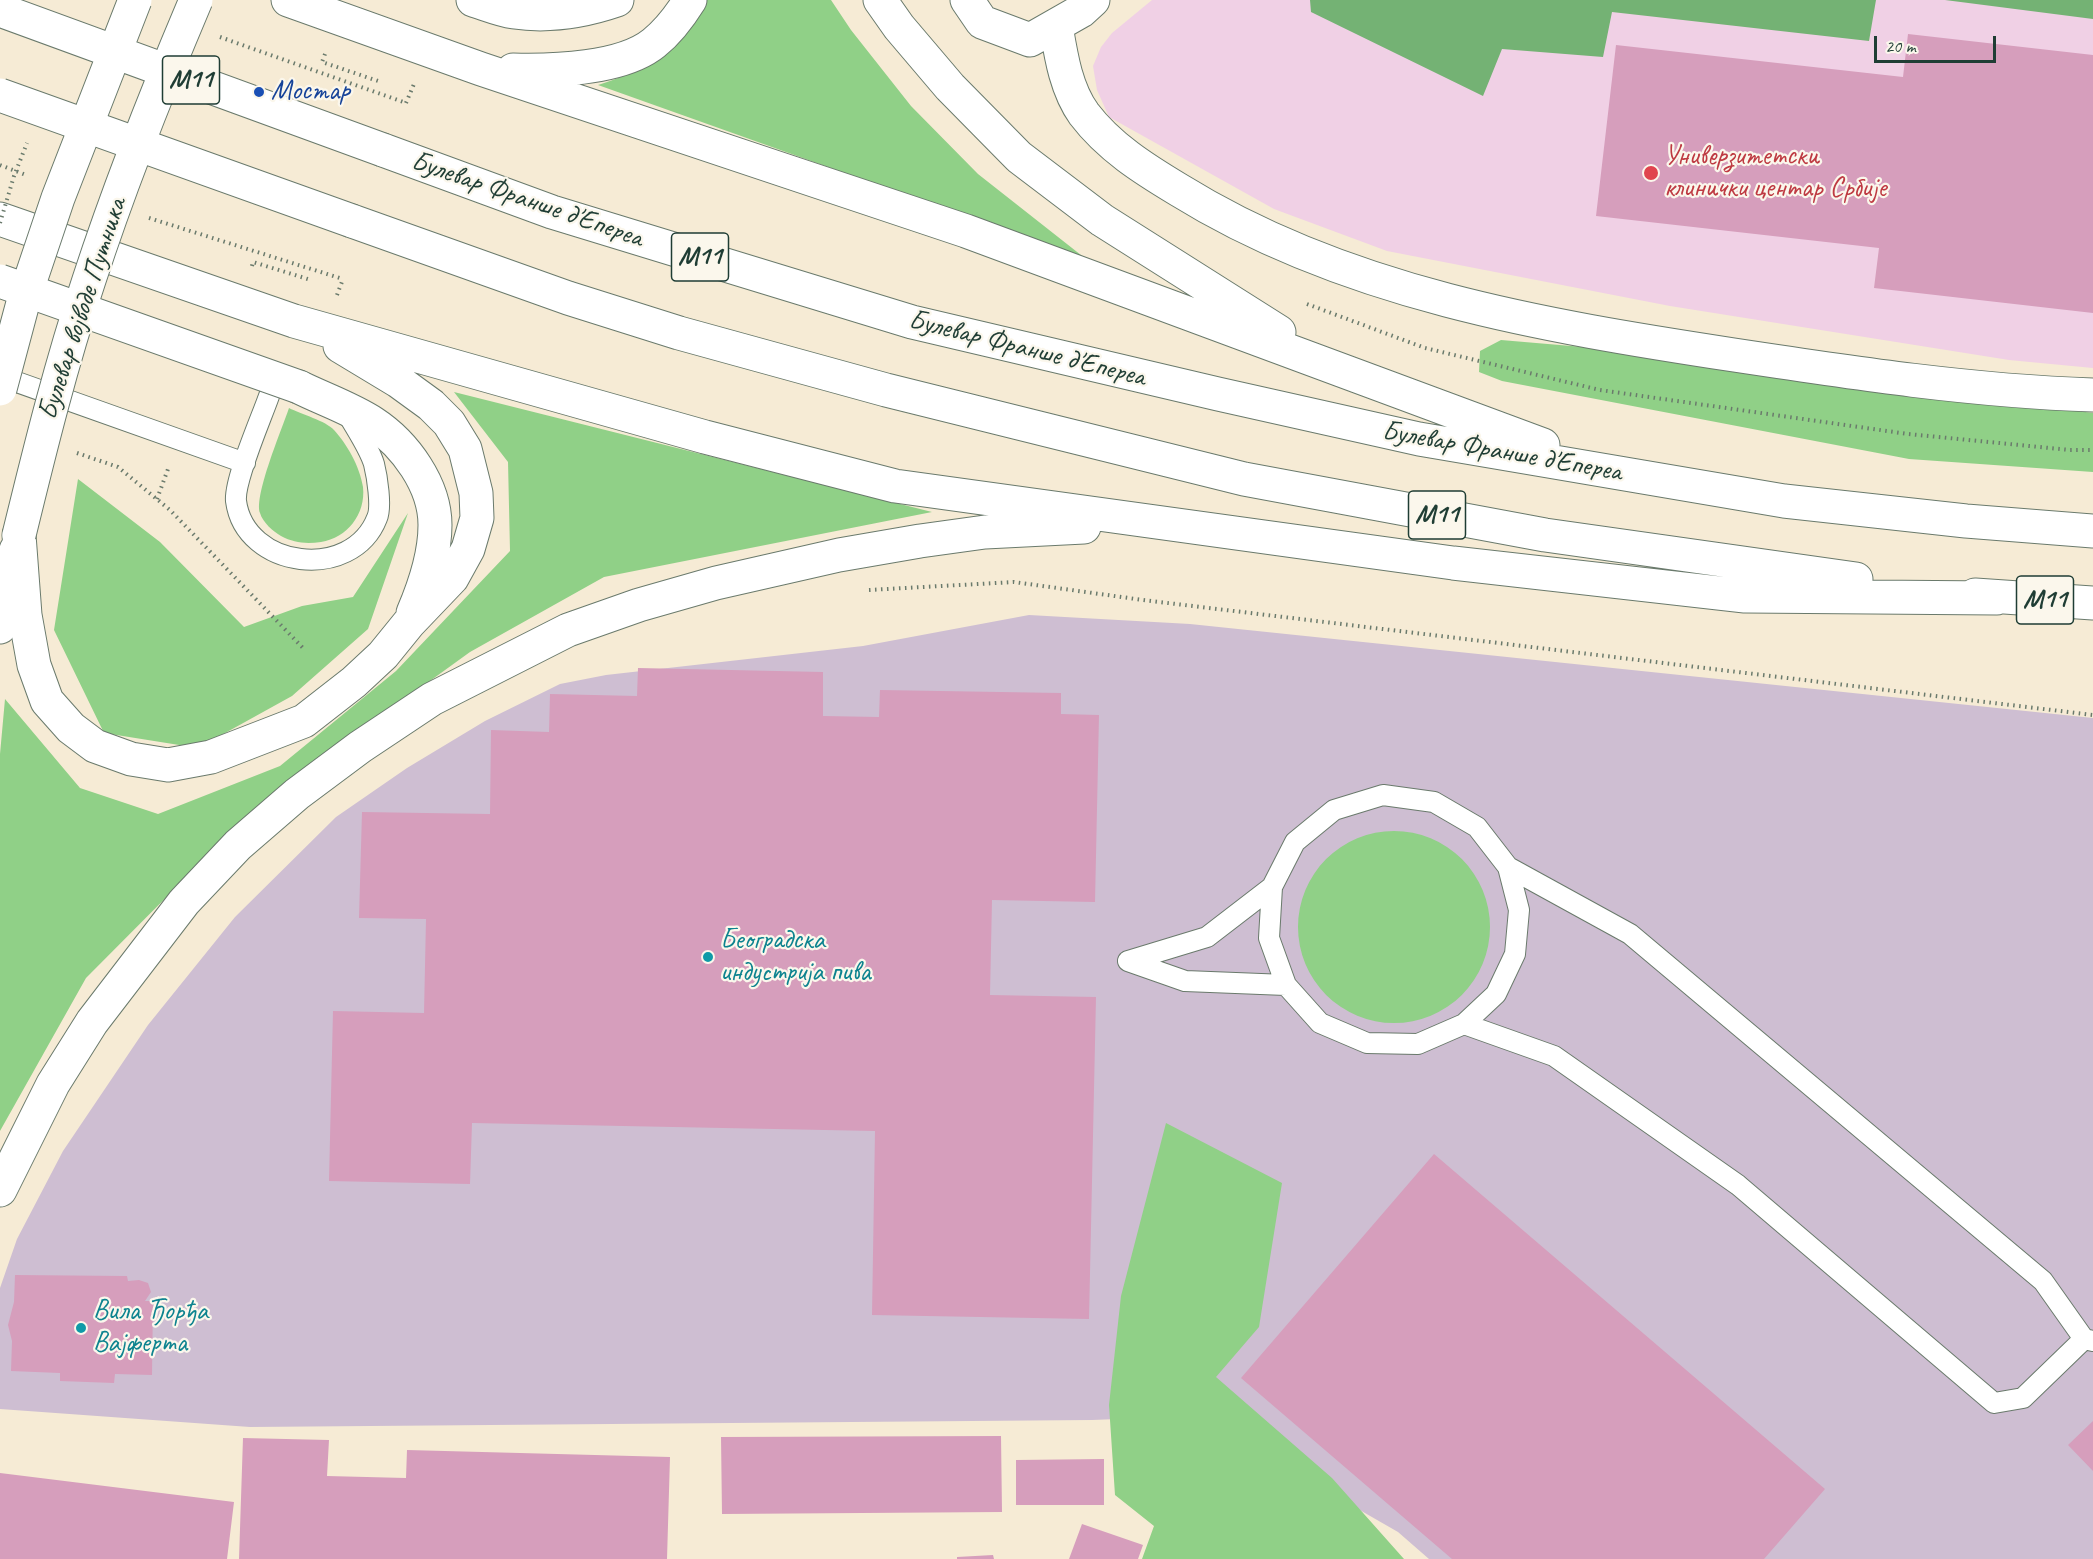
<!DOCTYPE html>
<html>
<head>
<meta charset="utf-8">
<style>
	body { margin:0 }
	#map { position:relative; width:2093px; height:1559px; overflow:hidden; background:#f6ebd5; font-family:Caveat,sans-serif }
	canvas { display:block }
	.scale { position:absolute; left:1874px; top:36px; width:122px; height:27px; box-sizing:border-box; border:3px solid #1f3d34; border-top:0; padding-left:8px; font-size:18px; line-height:21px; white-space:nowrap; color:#1f3d34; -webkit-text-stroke:4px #fbf7ec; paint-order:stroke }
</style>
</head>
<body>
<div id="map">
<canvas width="2093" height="1559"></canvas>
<div class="scale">20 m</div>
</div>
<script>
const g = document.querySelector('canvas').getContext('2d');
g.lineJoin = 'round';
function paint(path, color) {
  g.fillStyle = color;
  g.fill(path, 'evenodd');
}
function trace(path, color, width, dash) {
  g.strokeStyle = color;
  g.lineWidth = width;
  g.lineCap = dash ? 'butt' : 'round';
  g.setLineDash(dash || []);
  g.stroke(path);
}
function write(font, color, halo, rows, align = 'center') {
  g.font = font + ' Caveat,sans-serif';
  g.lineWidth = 4.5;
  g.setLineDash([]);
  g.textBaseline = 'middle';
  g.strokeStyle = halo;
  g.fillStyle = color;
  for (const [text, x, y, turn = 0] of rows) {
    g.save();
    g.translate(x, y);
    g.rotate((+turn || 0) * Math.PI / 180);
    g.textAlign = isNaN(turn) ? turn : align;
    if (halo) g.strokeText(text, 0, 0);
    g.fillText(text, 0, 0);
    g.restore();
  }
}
paint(new Path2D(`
	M1152,0H2093V368L2009,360L1670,306L1387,251L1274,209L1109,117L1097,90L1093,66L1101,47L1112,33Z`), '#f0d0e5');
paint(new Path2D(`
	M1029,615L1190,624L2093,718V1559H1429L1398,1532L1196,1416L1092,1420L250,1427L0,1409V1288L17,1239L63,1151L148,1025L235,917L336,817L407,768L485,721L560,684L606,675L863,646Z`), '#cebed2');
paint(new Path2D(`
	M707,0H831L851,30L911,106L978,174L1086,259L598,85C616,79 638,72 654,60C671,46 696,19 707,0Z
	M1501,340L1583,347L2093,413V472L1909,459L1502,381L1479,372L1480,351Z
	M454,392L932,512L604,577L470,652L257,806L86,978L0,1131V754L5,699L80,788L158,814L280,766L396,671L510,551L508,462Z
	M289,408C301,414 326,421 334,430C347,444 360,467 363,487C366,514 347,538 321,542C306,544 294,543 281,536C273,531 263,523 260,513C254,495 282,429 289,408Z
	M78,479L160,542L244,627L302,606L353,597L408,513L368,629L292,696L198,748L104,733L54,630Z
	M1298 927a96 96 0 1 1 192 0a96 96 0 1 1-192 0Z
	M1166,1123L1282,1183L1259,1327L1216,1377L1332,1478L1404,1559H1142L1154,1526L1115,1495L1109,1405L1121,1296Z`), '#90d087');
paint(new Path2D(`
	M1310,0H1876L1869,41L1612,12L1603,57L1502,49L1483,96L1311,12Z
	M1945,0H2093V19Z`), '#74b274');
paint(new Path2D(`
	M1908,34L2093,55V313L1874,288L1879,248L1596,216L1616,45L1903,77Z
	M638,668L823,672V716L879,717L880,690L1061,693V714L1099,715L1095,902L992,900L990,995L1096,997L1089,1319L872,1315L875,1131L472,1123L470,1184L329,1181L333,1011L424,1013L426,919L359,918L362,812L490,814L491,730L549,732L550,694L637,696Z
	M1434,1154L1825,1489L1764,1559H1452L1241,1378Z
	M15,1275L127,1276L128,1281L139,1280L148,1283L151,1292L145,1301H153L152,1375L115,1374L114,1383L60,1381V1373L11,1371L12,1341L8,1325L14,1302Z
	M2093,1421V1471L2068,1445Z
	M1001,1436L1002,1512L722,1514L721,1437Z
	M243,1438L329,1440L327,1476L406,1478L407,1450L670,1457L667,1559H239Z
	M1104,1459V1505H1016V1460Z
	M0,1473L234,1502L227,1559H0Z
	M1082,1524L1143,1545L1138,1559H1069Z
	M993,1555L994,1559H957V1557Z`), '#d69ebc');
const service = new Path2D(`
	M0,376L245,463
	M269,396C261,419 234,480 236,501C245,569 352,582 377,518C382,507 377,476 374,464C369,447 354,426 346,411
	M1508,867L1630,934L2043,1281L2084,1339
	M1128,961L1207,937L1272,887
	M1128,961L1185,981L1286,985
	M1464,1024L1496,994L1515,954L1519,910L1508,867L1477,827L1434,802L1383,795L1334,810L1295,842L1272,887L1269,938L1286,985L1320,1023L1367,1043L1418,1044L1464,1024L1554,1056L1738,1185L1994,1403L2023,1398L2084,1339L2093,1341`);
const minor = new Path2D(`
	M967,0L982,22L1030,40L1081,11L1093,0
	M1056,26C1061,56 1066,89 1084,114C1109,147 1144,169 1179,190C1345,293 1544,326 1734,355C1853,373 1972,391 2093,395`);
const secondary = new Path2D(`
	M0,627L16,550`);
const trunk = new Path2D(`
	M288,0L481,69L966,231L1543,445
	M473,0C486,4 500,10 514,12C548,17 585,11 617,0
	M880,0L899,27L950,87L1019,157L1102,220L1279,332
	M513,70C553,71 622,69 654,43C669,31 680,16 690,0
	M383,150L552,212L912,322L1218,394L1419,439L1784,501L1966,521L2093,531
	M0,219L294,321L705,437L895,486L1453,563L1745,596L1997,598
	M352,221L568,298L679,333L886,390L1244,479L1545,535L1856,579
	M299,387C323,399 350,408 373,423C405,444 435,485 435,525C435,555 425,585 413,613
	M19,535L25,615L34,665L47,701L71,728L95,746L131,759L168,765L211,757L304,721L354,682L383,655L409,623L452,578L468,549L477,518L476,493L465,449L449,423L431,405L398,381L340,346
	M1975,595L2093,603
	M0,1190L53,1084L92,1022L184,902L238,845L297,794L360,747L432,699L568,630L639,605L716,583L839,555L920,541L985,532L1084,527`);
trace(service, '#6a7a6c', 22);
trace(minor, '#6a7a6c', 35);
trace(secondary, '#6a7a6c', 35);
trace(trunk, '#6a7a6c', 35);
trace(new Path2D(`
	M325,54L322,62L381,82
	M406,103L414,84
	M252,266L253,262L311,280
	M337,295L343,279
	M1307,304L1425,348L1600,390L1908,434L2070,450H2093
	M77,453L118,467L170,510L303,648
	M157,499L168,469
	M869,590L1014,582L1143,600L2093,715`), '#6a7a6c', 4, [1.5, 4.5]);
trace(service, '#fff', 20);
trace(minor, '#fff', 33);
trace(secondary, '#fff', 33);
trace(trunk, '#fff', 33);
const secondaryBridge = new Path2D(`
	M0,389L24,299L58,198L135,0`);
const primaryBridge = new Path2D(`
	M19,535C40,449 61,364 89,280C120,185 157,92 196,0`);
const trunkBridge = new Path2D(`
	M0,10L383,150
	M0,95L352,221
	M0,281L299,387`);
trace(secondaryBridge, '#6a7a6c', 35, []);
trace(primaryBridge, '#6a7a6c', 35, []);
trace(trunkBridge, '#6a7a6c', 35, []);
trace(new Path2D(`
	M220,37L406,103
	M0,165L26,175
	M149,218L343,279
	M0,223L14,176L27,143`), '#6a7a6c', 4, [1.5, 4.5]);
trace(secondaryBridge, '#fff', 33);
trace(primaryBridge, '#fff', 33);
trace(trunkBridge, '#fff', 33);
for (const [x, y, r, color] of [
	[259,92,6,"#1a4fb4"],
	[1651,173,8,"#e0444e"],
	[708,957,6,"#0f9aa8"],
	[81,1328,6,"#0f9aa8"]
]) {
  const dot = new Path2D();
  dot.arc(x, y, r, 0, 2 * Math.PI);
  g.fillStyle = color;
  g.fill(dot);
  trace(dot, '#fbf7ec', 2);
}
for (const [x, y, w] of [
	[191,80,57],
	[700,257,57],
	[1437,515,57],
	[2045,600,57]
]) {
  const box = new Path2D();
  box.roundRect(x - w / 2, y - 24, w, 48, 4.5);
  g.fillStyle = '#fbf7ec';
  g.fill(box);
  trace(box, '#1f3d34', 1.5);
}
write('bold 27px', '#1f3d34', null, [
	["M11",191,80],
	["M11",700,257],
	["M11",1437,515],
	["M11",2045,600]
]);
write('28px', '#164399', '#fbf7ec', [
	["Мостар",271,92]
], 'left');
write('28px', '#be3a42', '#fbf7ec', [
	["Универзитетски",1664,157],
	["клинички центар Србије",1664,189]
], 'left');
write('28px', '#1f3d34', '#fbf7ec', [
	["Булевар Франше д'Епереа",527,200,19],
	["Булевар војводе Путника",83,309,-72],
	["Булевар Франше д'Епереа",1027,349,14],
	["Булевар Франше д'Епереа",1502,452,10]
]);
write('28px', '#0d838f', '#fbf7ec', [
	["Београдска",720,941],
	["индустрија пива",720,973],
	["Вила Ђорђа",93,1312],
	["Вајферта",93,1344]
], 'left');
</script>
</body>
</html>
